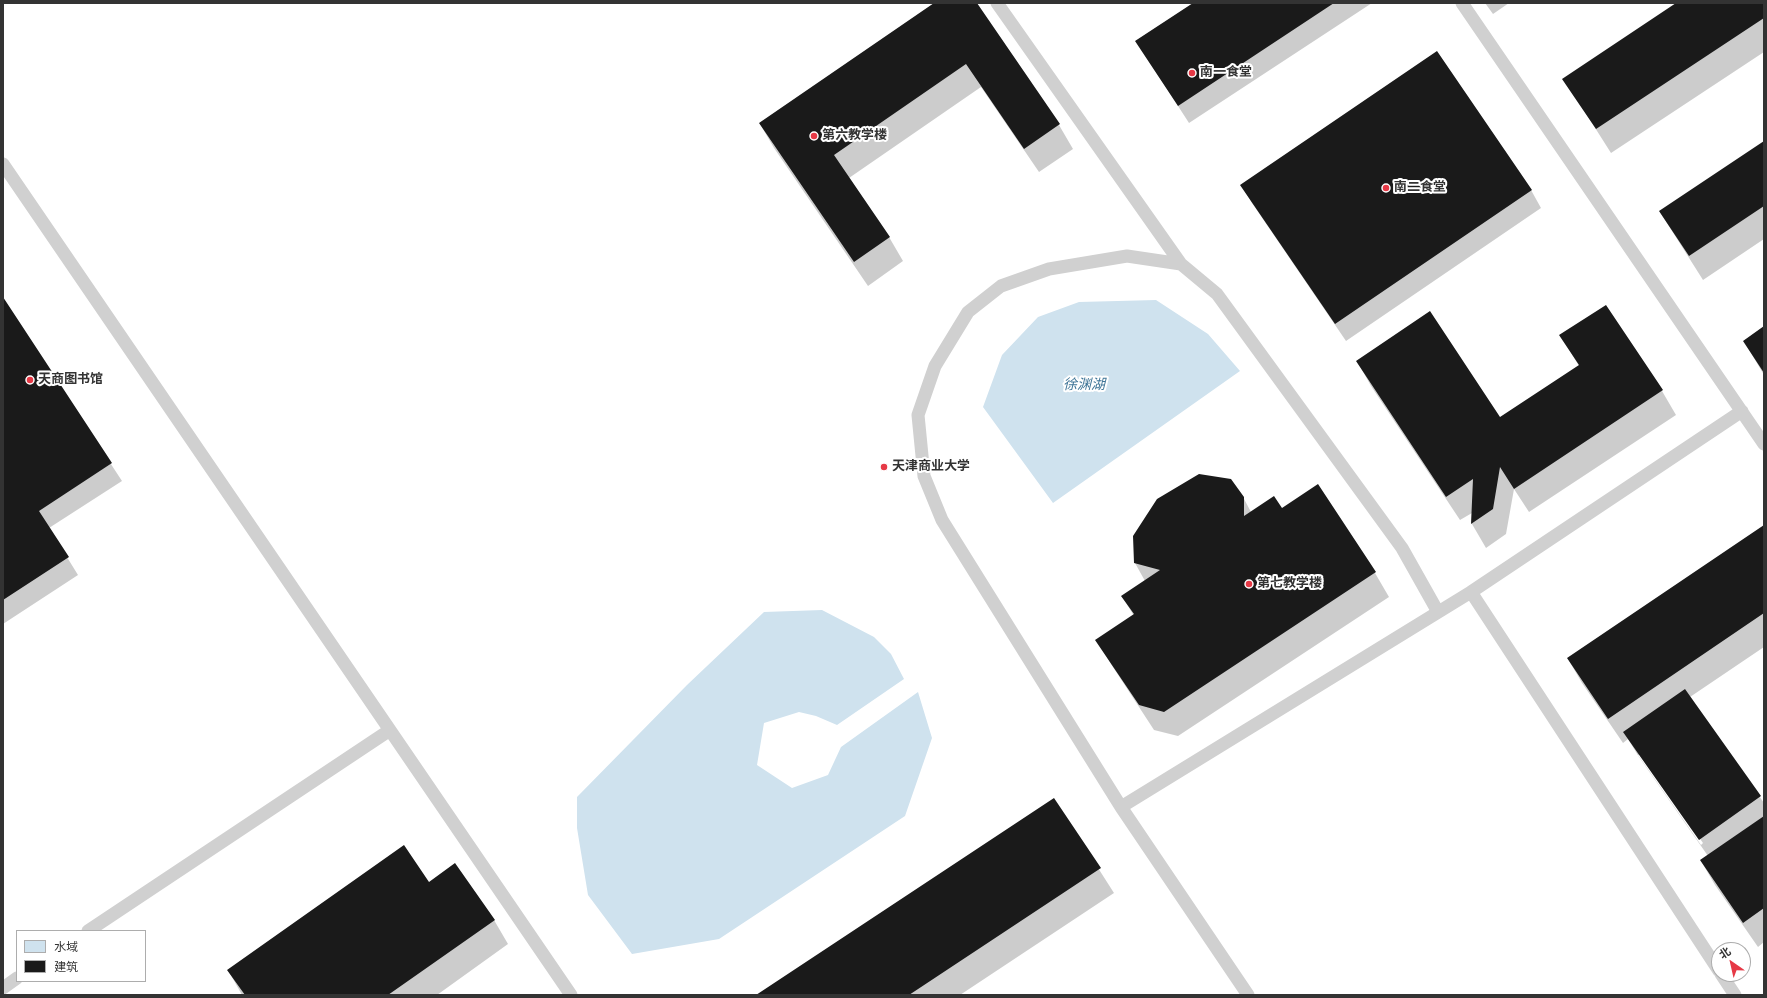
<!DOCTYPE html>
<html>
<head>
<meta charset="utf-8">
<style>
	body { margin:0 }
	#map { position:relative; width:1767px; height:998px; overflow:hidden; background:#fff; font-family:Poppins,"Noto Sans SC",sans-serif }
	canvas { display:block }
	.frame { position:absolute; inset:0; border:4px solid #333; pointer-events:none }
	.legend { position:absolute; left:16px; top:930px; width:130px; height:52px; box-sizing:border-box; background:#fff; border:1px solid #adadad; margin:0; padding:5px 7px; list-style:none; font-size:12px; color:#333 }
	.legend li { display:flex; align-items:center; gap:8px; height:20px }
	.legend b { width:20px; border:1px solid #adadad }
	.north { position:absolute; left:1711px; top:942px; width:40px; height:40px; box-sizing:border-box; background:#fff; border:1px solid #adadad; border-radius:50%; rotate:326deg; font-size:11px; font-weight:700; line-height:16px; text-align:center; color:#333 }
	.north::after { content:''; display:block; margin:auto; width:14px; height:18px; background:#e63946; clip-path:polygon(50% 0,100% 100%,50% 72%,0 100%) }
</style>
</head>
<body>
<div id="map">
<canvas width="1767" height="998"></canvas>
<div class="frame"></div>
<ul class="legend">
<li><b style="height:11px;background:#cfe2ee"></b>水域</li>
<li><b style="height:11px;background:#1a1a1a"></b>建筑</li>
</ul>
<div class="north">北</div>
</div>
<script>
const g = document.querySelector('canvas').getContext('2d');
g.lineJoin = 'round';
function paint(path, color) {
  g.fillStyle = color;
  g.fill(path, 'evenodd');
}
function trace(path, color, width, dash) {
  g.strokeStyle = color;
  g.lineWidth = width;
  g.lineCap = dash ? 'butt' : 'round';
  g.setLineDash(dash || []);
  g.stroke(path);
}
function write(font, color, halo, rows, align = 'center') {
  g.font = font + ' Poppins,"Noto Sans SC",sans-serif';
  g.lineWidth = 4;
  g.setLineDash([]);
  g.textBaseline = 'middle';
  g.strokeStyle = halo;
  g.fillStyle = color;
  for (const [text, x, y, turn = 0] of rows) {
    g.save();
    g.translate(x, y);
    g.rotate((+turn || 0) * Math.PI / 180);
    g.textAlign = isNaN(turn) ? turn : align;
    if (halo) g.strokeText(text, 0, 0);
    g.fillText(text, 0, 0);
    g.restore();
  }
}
paint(new Path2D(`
	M1156,300L1208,334L1240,371L1053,503L983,407L1002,355L1038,317L1079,302Z
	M822,610L874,637L891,654L904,679L837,725L816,716L799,712L764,723L757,765L792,788L828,775L841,747L918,692L932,738L905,816L719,939L632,954L588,895L577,828V797L687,685L764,612Z`), '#cfe2ee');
paint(new Path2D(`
	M936,3H976L1059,125L1073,149L1039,172L981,87L849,178L889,237L903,261L868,286L774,148L760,124Z
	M1194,3H1372L1189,123L1136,41Z
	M1485,3H1509L1493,14Z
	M1678,3H1764V52L1611,153L1564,79Z
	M1764,142V239L1703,280L1660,212Z
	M1242,186L1531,190L1541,208L1346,341L1252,203Z
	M3,299L122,481L49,528L78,575L3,624Z
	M1606,306L1662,391L1676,415L1529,512L1514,489L1506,534L1486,548L1472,524V513L1460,520L1371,386L1357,361L1500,418L1579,366L1561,336Z
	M1764,328V375L1744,341Z
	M1318,486L1375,573L1389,597L1178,736L1154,730L1111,664L1097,640L1134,616L1122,596L1145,581L1135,563L1243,497L1251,512L1282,510Z
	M1764,526V647L1690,697L1764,803V942L1758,947L1715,885L1701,861L1708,856L1639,757L1628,739L1623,743L1582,683L1568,659ZM1638,755H1641L1703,843L1701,845Z
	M1054,799L1114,893L960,995H758Z
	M429,883L494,920L508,944L437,995H242L228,970Z`), '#0003');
paint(new Path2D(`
	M934,3H977L1060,124L1024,149L966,64L834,155L890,237L854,262L759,123Z
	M1193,3H1334L1178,106L1135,41Z
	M1676,3H1764V18L1596,129L1562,79Z
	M1437,51L1532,190L1335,324L1240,185Z
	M1764,141V206L1689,256L1659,211Z
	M3,297L112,463L39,511L69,557L3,600Z
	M1606,305L1663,390L1514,489L1500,467L1493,509L1471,524L1473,479L1446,497L1356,361L1430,311L1500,417L1579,365L1559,335Z
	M1764,326V373L1743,341Z
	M1199,474L1231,479L1244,497V516L1274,496L1282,508L1318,484L1376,572L1164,712L1139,705L1095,640L1134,614L1121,596L1160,570L1134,563L1133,536L1157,499Z
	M1764,525V613L1608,719L1567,658Z
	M1685,689L1761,796L1699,840L1623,732Z
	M1054,798L1101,868L909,995H756Z
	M1764,816V908L1743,923L1700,860Z
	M404,845L429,882L455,863L495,920L388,995H245L227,970Z`), '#1a1a1a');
trace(new Path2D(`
	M997,3L1181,264
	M1462,3L1764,444
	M3,164L571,995
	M1121,807L942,520L924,476L918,415L935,366L968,312L1001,286L1049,269L1127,256L1181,264L1217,294L1402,548L1438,612
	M88,931L390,730
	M1719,971L1471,592L1742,411
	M1721,974L1735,995
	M3,988L17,978
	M1248,995L1121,807L1471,592`), '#d0d0d0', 13);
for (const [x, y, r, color] of [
	[1192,73,4,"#e63946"],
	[814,136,4,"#e63946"],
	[1386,188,4,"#e63946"],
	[30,380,4,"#e63946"],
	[884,467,4,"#e63946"],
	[1249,584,4,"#e63946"]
]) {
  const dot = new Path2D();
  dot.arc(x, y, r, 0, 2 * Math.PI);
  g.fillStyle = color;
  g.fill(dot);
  trace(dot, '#fff', 1.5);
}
write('bold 13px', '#333', '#fff', [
	["南一食堂",1200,73],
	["第六教学楼",822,136],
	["南二食堂",1394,188],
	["天商图书馆",38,380],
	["天津商业大学",892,467],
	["第七教学楼",1257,584]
], 'left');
write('italic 14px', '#3f7597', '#fff', [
	["徐渊湖",1084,385]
]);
</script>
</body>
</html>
